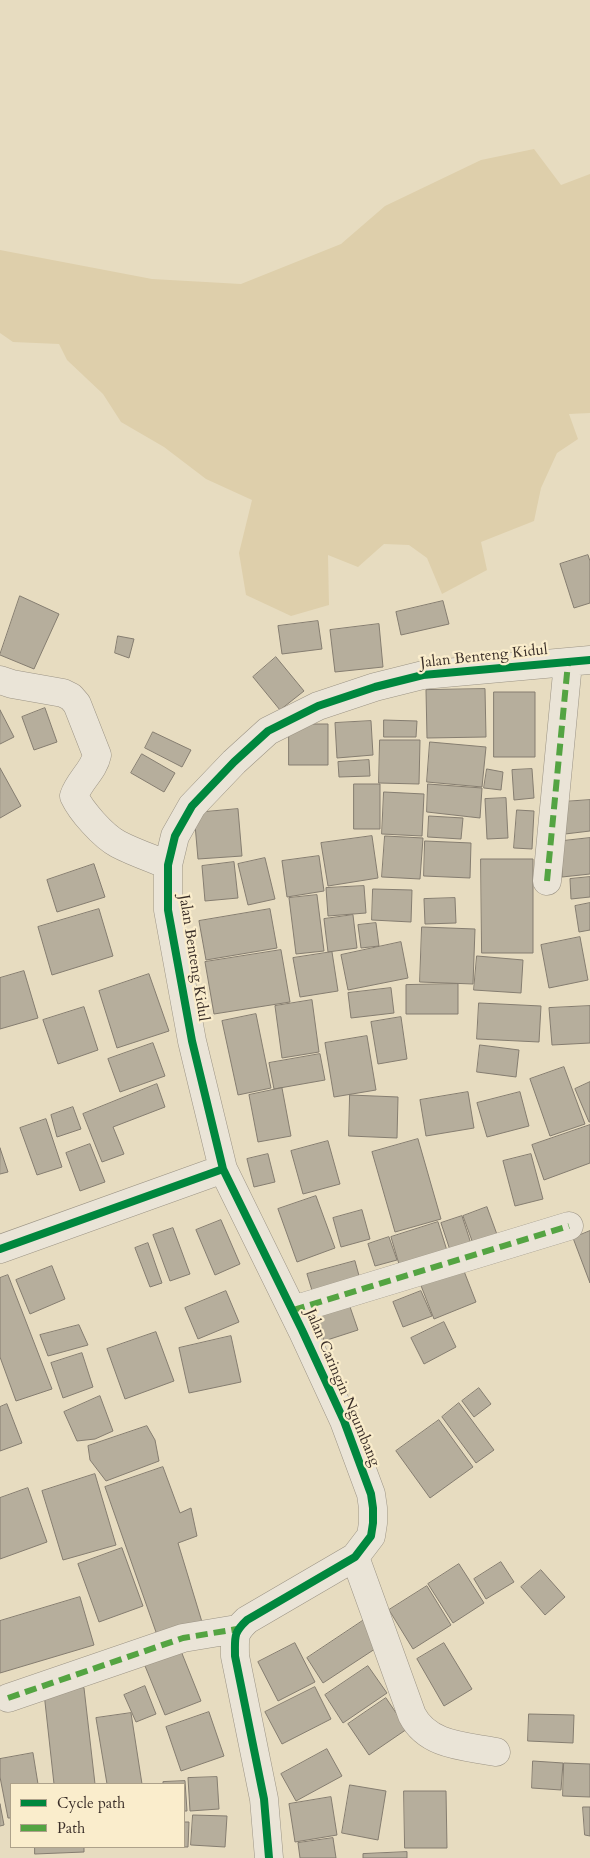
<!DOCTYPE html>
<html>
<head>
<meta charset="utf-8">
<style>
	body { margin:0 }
	#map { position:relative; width:590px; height:1858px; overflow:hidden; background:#e7dcc0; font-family:Cardo,serif }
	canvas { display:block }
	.legend { position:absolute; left:10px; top:1783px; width:175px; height:65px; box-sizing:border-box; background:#faedcc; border:1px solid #ada18a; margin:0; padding:6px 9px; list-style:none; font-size:15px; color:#3a2e28 }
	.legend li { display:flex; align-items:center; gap:10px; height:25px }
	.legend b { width:25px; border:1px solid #ada18a }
</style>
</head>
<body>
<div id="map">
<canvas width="590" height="1858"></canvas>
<ul class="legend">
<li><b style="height:6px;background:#00873e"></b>Cycle path</li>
<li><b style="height:6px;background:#54a442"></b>Path</li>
</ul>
</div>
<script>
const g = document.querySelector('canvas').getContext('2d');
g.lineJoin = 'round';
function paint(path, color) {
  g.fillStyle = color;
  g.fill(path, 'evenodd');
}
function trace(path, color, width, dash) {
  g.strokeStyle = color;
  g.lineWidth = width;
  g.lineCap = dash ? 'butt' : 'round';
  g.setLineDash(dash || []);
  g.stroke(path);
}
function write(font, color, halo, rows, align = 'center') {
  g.font = font + ' Cardo,serif';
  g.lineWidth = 4.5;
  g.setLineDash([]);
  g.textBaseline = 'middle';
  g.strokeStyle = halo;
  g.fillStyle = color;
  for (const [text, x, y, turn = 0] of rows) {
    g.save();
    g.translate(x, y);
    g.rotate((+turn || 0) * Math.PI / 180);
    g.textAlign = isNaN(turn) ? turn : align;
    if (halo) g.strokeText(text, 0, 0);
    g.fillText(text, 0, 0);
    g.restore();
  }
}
paint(new Path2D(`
	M534,149L561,185L590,174V413L569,414L578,439L557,453L541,488L534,521L481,542L487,570L442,594L427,558L409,545L384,544L358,567L328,555L329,605L291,616L246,595L239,553L252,500L206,479L164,447L121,422L103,394L67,360L59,344L13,342L0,333V250L152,279L241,284L341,244L385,206L481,160Z`), '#decfab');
const building = new Path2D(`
	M588,555L590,561V603L574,608L560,564Z
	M20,596L59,614L34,669L0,655Z
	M443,601L449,624L401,635L396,612Z
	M318,621L322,649L282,654L278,626Z
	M379,624L383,667L335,672L330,630Z
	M118,636L134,639L129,658L115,653Z
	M276,657L304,691L280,710L253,677Z
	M485,689L486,737L427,738L426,690Z
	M494,692H535V757H494Z
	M45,708L57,742L34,750L22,717Z
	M0,710L14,737L0,744Z
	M384,720L417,721L416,737H384Z
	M371,721L373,755L337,758L335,723Z
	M289,724H328V765H289Z
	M153,732L191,750L182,767L145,748Z
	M380,740H420L419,784L379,783Z
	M430,742L486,747L482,787L427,782Z
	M142,754L175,773L164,792L131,773Z
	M369,760L370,776L339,777L338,762Z
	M0,768L21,806L0,818Z
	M487,769L503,772L501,790L484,788Z
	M532,769L534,798L514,800L512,770Z
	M354,784H380V829H354Z
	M428,784L482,788L480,818L427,812Z
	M384,792L424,794L422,836L382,834Z
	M506,798L508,838L487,839L485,799Z
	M590,800V831L565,834L562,802Z
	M238,809L242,856L198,859L194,813Z
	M517,810L534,811L532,849L514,848Z
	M429,816L463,818L461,839L428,837Z
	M372,836L378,878L328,886L321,843Z
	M385,836L423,838L420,879L382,877Z
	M590,838V874L562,877L563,841Z
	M425,841L471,843L470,878L424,876Z
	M319,856L324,891L287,897L282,861Z
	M265,858L275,899L248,905L238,864Z
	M481,859H533V953H482Z
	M234,862L238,898L205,901L202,866Z
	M94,864L105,897L57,912L47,880Z
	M590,877V897L571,899L570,879Z
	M364,886L366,913L328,916L326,888Z
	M373,889L412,890L411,922L372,920Z
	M317,895L324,951L296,954L289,898Z
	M455,898L456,923L425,924L424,899Z
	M590,903V930L579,932L575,906Z
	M99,909L113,956L52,975L38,927Z
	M270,909L277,948L206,960L199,921Z
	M353,915L357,948L328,952L324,919Z
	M376,923L379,946L361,948L358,925Z
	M422,927L475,929L473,984L420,982Z
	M580,937L588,980L549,988L541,945Z
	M401,942L408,978L348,990L341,955Z
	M281,950L290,1002L214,1014L205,962Z
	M332,952L338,991L300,997L293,958Z
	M477,956L523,960L521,993L474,990Z
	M24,971L38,1018L0,1029V978Z
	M149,974L169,1031L117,1048L99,991Z
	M458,984V1014H406V985Z
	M391,988L394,1013L351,1018L348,993Z
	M312,1000L319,1052L282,1058L275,1006Z
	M479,1003L541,1006L539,1042L477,1039Z
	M590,1006V1043L552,1045L549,1008Z
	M84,1007L98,1050L58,1064L43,1020Z
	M256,1014L271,1088L238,1095L222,1021Z
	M401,1017L407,1059L378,1064L371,1022Z
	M367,1036L376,1090L334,1097L325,1043Z
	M153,1043L165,1076L120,1092L108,1059Z
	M480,1045L519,1050L516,1077L477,1072Z
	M320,1054L325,1080L274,1089L269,1063Z
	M564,1067L585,1124L550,1136L530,1079Z
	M590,1082V1122H589L575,1089Z
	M157,1084L165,1107L113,1127L124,1154L102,1162L83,1114Z
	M282,1088L291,1136L258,1142L249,1095Z
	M468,1092L474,1128L426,1136L420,1100Z
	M520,1092L529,1126L487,1137L477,1103Z
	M350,1095L398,1097L397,1138L349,1136Z
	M73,1107L81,1129L57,1137L51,1115Z
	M46,1119L62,1167L37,1175L20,1128Z
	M590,1125V1163L544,1180L532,1145Z
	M418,1139L441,1219L395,1232L372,1152Z
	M328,1141L340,1184L303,1194L291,1151Z
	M90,1144L105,1182L80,1191L66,1153Z
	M0,1148L8,1172L0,1174Z
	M268,1154L275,1182L254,1187L247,1159Z
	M531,1154L543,1199L515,1206L503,1161Z
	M316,1196L335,1248L297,1262L278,1209Z
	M487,1207L499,1240L475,1249L463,1216Z
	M362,1210L370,1239L341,1247L333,1218Z
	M462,1216L474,1253L453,1259L441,1223Z
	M221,1220L240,1264L215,1275L196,1230Z
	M438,1222L449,1257L401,1271L391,1237Z
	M173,1228L190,1274L170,1281L153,1235Z
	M590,1231V1283L573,1238Z
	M389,1237L397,1260L375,1266L368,1244Z
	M148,1243L162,1283L150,1287L135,1248Z
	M355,1261L361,1283L314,1297L307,1274Z
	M52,1266L65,1299L30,1314L16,1280Z
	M462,1266L476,1302L434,1319L420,1283Z
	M8,1275L52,1389L16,1401L0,1357V1278Z
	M226,1291L239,1322L198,1339L185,1308Z
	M421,1291L432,1316L403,1327L393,1302Z
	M348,1301L358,1330L324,1341L315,1312Z
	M444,1322L456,1347L424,1364L411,1338Z
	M79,1325L88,1345L48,1356L40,1335Z
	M156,1332L174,1381L125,1399L107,1349Z
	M231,1336L241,1382L189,1393L179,1348Z
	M82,1353L93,1387L63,1398L51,1363Z
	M479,1388L491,1404L474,1417L462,1401Z
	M100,1396L113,1431L95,1439L77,1441L64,1412Z
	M459,1403L494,1450L476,1463L442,1417Z
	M7,1404L22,1443L0,1451V1407Z
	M439,1420L473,1467L430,1498L396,1451Z
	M147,1426L155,1440L159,1461L106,1481L90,1460L88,1446Z
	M163,1467L180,1513L191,1508L197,1536L178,1543L202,1622L157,1635L105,1487Z
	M95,1474L116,1545L63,1560L42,1491Z
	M28,1488L47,1542L0,1559V1498Z
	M122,1548L143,1606L99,1622L78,1564Z
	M501,1562L514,1582L486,1599L474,1579Z
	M459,1564L484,1603L453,1623L428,1584Z
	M541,1570L565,1597L545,1615L521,1587Z
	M427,1586L451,1625L413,1649L389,1610Z
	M80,1597L94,1645L0,1673V1621Z
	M364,1620L381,1645L323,1683L307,1658Z
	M295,1643L315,1682L278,1701L258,1662Z
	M444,1643L472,1689L444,1706L417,1659Z
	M179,1646L201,1701L165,1715L143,1661Z
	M368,1666L387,1693L343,1723L325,1695Z
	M145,1686L156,1714L136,1722L124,1695Z
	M315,1687L331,1719L282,1744L265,1712Z
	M84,1688L95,1784H54L44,1693Z
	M386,1698L407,1729L369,1755L348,1724Z
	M209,1712L224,1756L181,1771L166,1727Z
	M131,1713L142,1784H107L96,1718Z
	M529,1714L574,1715L573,1743L528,1741Z
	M327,1749L342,1776L296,1801L281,1774Z
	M33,1753L38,1784H11V1818H8L0,1777V1759Z
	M533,1761L563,1763L561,1790L532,1788Z
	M564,1763L590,1764V1797L563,1796Z
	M217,1777L219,1809L190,1811L188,1778Z
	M185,1781L187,1811H184V1784H163V1782Z
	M350,1785L386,1791L378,1840L342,1833Z
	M404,1791H446L447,1848H405Z
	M331,1797L337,1835L295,1842L289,1804Z
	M0,1804L4,1825L0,1826Z
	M583,1807H590V1836L585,1835Z
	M193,1815L227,1816L225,1847L191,1845Z
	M184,1822H189L188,1847H168H184Z
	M333,1838L336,1858H300L298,1843Z
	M35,1847H84V1852L35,1854Z
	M407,1852V1858H363V1854Z`);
paint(building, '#b6ae9c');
trace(building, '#857d70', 1);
const minor = new Path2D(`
	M0,680L12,684L63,693L71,697L77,704L97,755C94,770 79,781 74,796C81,811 103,836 118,844C133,852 151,858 168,865
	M547,881L568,663
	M223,1169L302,1330L344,1421L371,1494L373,1508V1523L371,1536L355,1557L247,1620C233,1633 235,1637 235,1656L264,1799L269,1858
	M0,1249L223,1169L192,1041L168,910V865L175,836L192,806L234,762L268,731L318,706L375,687L423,675L590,660
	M293,1310L569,1226
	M355,1557L412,1715C428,1746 465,1746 496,1752
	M8,1698L183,1638L237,1629`);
trace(minor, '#9c9485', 29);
trace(minor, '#eae4d7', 28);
trace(new Path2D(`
	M547,881L568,663
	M293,1310L569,1226
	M8,1698L183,1638L237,1629`), '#54a442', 6, [12, 6]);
trace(new Path2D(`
	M223,1169L302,1330L344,1421L371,1494L373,1508V1523L371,1536L355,1557L247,1620C233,1633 235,1637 235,1656L264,1799L269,1858
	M0,1249L223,1169L192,1041L168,910V865L175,836L192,806L234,762L268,731L318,706L375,687L423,675L590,660`), '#00873e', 8);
write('15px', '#3a2e28', '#faedcc', [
	["Jalan Benteng Kidul",484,657,-6],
	["Jalan Benteng Kidul",193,958,81],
	["Jalan Caringin Ngumbang",342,1388,67]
]);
</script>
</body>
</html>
